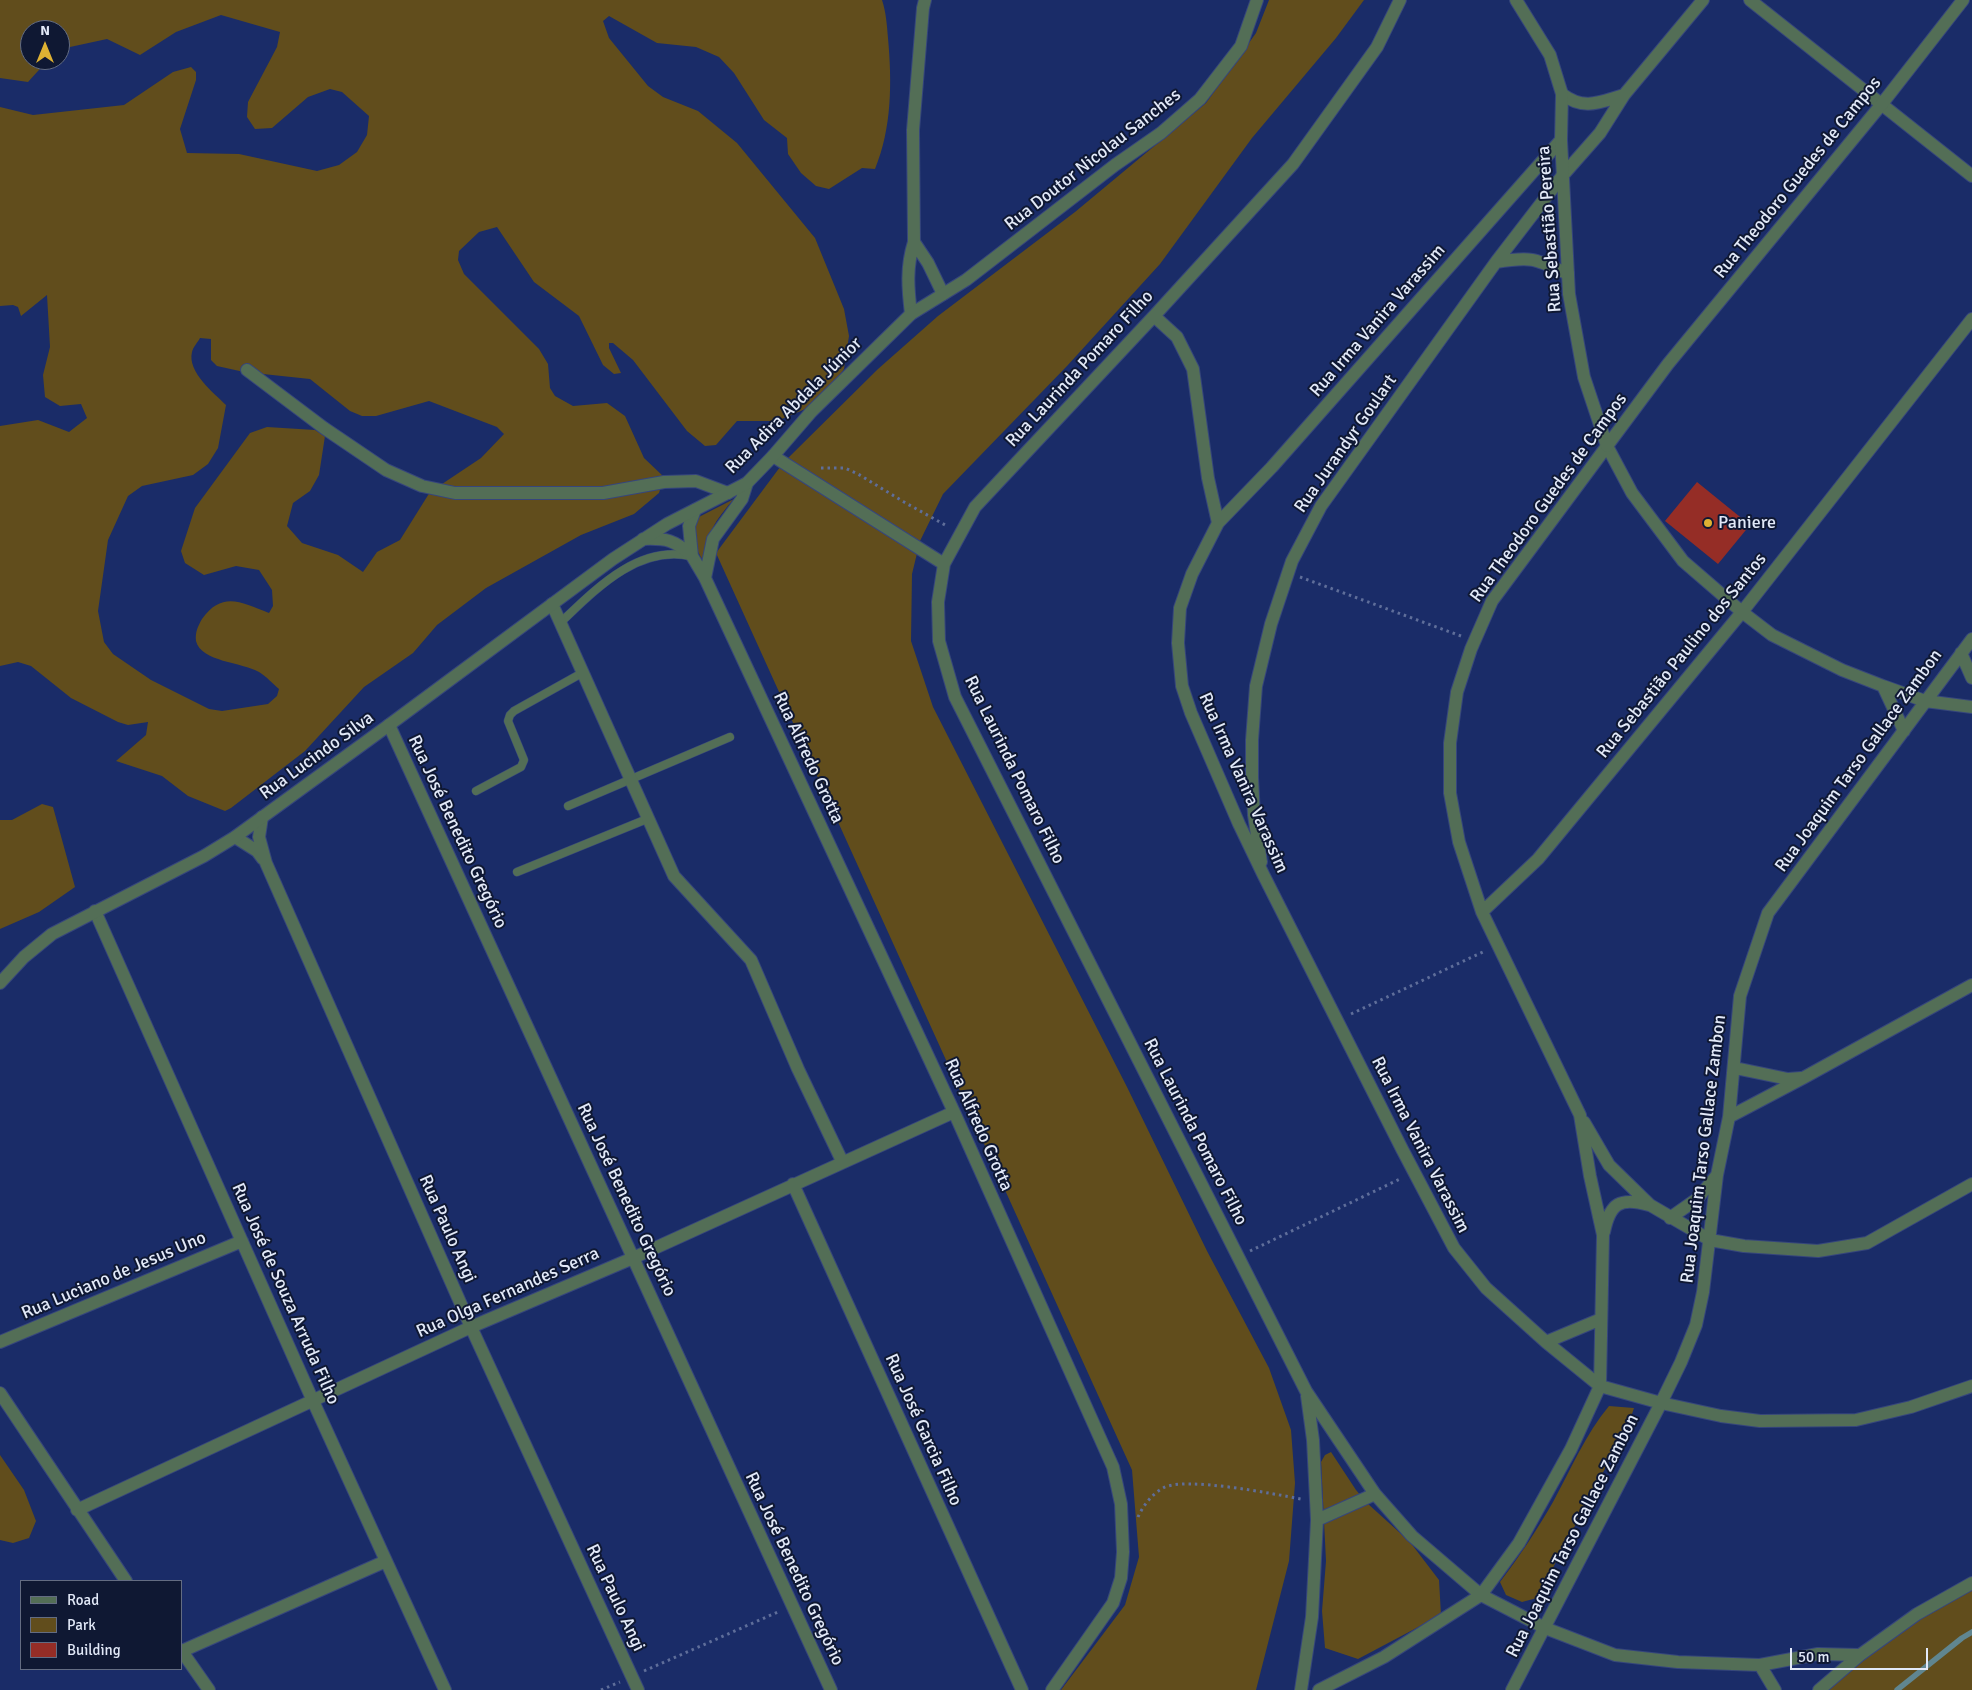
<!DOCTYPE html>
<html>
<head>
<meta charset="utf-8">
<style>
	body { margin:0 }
	#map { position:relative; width:1972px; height:1690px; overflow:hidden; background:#1a2c68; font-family:Signika,sans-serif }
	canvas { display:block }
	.legend { position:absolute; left:20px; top:1580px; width:162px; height:90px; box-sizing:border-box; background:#0f1833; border:1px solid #636c82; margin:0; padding:6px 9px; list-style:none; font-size:15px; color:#e2e9f8 }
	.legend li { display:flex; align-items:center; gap:10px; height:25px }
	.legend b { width:25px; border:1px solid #636c82 }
	.north { position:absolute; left:20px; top:20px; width:50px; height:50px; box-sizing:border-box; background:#0f1833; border:1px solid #636c82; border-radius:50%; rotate:0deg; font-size:14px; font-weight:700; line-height:20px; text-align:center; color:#e2e9f8 }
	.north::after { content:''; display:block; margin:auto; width:18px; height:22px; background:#deb133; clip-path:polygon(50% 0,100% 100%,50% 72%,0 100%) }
	.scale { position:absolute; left:1790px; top:1648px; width:138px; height:22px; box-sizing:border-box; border:2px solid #e2e9f8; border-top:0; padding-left:6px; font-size:15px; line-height:18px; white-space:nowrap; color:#e2e9f8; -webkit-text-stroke:4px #0f1833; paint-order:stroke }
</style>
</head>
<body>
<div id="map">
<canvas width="1972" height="1690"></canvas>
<ul class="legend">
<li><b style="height:6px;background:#536e56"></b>Road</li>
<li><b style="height:14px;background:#614d1c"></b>Park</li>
<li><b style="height:14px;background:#952d26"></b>Building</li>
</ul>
<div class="north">N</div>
<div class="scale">50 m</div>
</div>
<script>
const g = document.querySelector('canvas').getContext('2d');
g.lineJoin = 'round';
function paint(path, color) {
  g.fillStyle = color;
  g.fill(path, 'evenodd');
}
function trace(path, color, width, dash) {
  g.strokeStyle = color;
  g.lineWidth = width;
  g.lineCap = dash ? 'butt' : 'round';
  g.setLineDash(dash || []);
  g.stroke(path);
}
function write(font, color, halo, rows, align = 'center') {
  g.font = font + ' Signika,sans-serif';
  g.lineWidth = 4;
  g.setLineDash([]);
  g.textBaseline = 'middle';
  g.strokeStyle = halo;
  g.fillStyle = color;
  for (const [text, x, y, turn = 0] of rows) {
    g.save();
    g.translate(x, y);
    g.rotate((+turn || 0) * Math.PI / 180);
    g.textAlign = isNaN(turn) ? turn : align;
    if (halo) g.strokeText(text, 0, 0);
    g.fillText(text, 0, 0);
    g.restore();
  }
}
paint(new Path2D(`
	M0,0H882C886,12 887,25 888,38C892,82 892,128 875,169L862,168L829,189L816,186L801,173L788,154L787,138L764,120L734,73L719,57L696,47L657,43L609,16L603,21L609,38L648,86L663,97L698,111L737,143L815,238L844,309L849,336L844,369L827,393L810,407L777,421H737L716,445L705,446L687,431L633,360L613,343H609V348L621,373L614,374L603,365L579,316L534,282L497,227L479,232L459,251L458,260L464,274L539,349L548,364L550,388L555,396L573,406L607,403L625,416L644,458L664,477L659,493L634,514L581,535L486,588L437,625L413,653L364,687L305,751L231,808L225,811L188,796L162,776L116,761L146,735L148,722L128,725L118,722L71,698L31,666L18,662L0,666V426L38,420L69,432L87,418L81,404L60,406L45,397L43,375L50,347L47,295L21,316L18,307L13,305L0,306V107L33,115L124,105L173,72L191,67L196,72V80L180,129L187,153L239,154L317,171L339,165L357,152L367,135L369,116L342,92L330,89L308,97L272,128L255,129L247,117L248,102L277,47L280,32L221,15L176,32L140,55L107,39L70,47L60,53V30H30V60H48L28,82L0,78ZM200,338L211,339V360L217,366L244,372L310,379L350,411L362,416H376L429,401L497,427L504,434L481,458L430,492L400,540L377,552L363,572L338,555L302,543L287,526L293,503L310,491L319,475L325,436L315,430L267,427L250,433L195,508L181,551L185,563L204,575L236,566L259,570L272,590L273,606L269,613C241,602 222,591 202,619C198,626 195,632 196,641C201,662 242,662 259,672C266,676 273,684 279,689L277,696L268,704L222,711L209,709L151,680L113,654L104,642L98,611L108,540L128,496L142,486L193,475L208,464L218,448L226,405C214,393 187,372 192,352C193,347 198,342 200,338Z
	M1269,0H1364L1336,38L1252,138L1160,264L1067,366L943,494L920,541L912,574L911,641L933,707L1127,1087L1207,1251L1269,1368L1291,1430L1295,1483L1289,1561L1256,1690H1061L1125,1605L1139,1557L1132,1470L716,553L783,463L878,369L938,316L1075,212L1206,103L1256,33Z
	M734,499C713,523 708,532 704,563L695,546L693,520Z
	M42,804L53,807L75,887L39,912L0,929V820H12Z
	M1609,1406L1634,1408L1629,1423L1537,1598L1522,1602L1506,1595L1500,1582C1519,1557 1537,1530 1553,1502C1571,1469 1585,1435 1609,1406Z
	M1331,1452L1356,1490L1367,1503L1410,1542L1439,1580L1441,1615L1358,1659L1325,1648L1322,1611L1326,1561L1321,1462L1325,1455Z
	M0,1455L24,1490L36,1521L29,1538L13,1543L0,1540Z
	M1972,1583V1690H1819Z`), '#614d1c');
trace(new Path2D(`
	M1897,1690L1962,1638L1972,1632`), '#608690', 5.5);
paint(new Path2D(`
	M1697,482L1750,525L1718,564L1665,521Z`), '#952d26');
const service = new Path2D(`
	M560,623C595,590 637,545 690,556
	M476,791L521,767L524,760L508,721L510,715L514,711L582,673
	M568,806L730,737
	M517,872L647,819`);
const minor = new Path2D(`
	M1400,0L1377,47L1293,164L1154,316L975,507L944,564L938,602L939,641L955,697L1306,1391L1375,1494L1412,1536L1481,1595L1545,1628L1615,1655L1678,1662L1760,1665L1818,1654L1860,1655
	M1750,0L1972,176
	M1562,94C1584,111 1600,102 1624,95
	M1561,140L1272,467L1218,523L1192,574L1180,608L1178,643L1182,686L1191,713L1239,824L1263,874L1402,1149L1454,1248L1486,1288L1546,1342L1600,1386L1661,1403L1721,1416L1760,1421L1856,1420L1911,1407L1972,1386
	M914,242L928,263L943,294
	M1496,262C1533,256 1536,259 1568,274
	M911,314C908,289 906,267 914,242L913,130L923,8L925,0
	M1154,316L1177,337L1193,369L1208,478L1218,523
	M247,370L324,428L386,470L422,486L455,493H603L664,482L696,481L728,493
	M773,456L944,564
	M695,510L689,526L692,556L705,578L954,1112L1113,1467L1121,1504L1123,1552L1121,1578L1113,1603L1052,1690
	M643,539C666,538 675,540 692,556
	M705,578L713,539L742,499L747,483
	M552,604L674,876L751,960L798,1069L842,1161
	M1961,653L1972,678
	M1883,686L1904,731
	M389,725L831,1690
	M262,817L259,837L266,863L471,1327L638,1690
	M235,837L257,851L263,859
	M1261,862L1254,815L1252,777V740L1256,686L1271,624L1292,561L1321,506L1496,262L1563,175L1600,133L1624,95L1703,0
	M95,911L313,1401L445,1690
	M1482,912L1538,859L1742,612L1972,319
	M1735,1068L1788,1079L1801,1078
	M1729,1117L1803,1078L1972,985
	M1584,1122L1609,1165L1650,1205L1710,1240L1744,1246L1818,1251L1867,1243L1972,1184
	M793,1184L1022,1690
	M1670,1218L1697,1199L1717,1175
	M1604,1232C1610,1203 1620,1197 1649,1205
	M0,1342L242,1241
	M1546,1342L1601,1319
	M0,1393L126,1581
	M77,1510L471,1327L633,1258L954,1112
	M1317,1520L1375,1494
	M181,1650L209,1690
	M182,1651L386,1561
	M1760,1665L1775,1690
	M1301,1690L1312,1617L1317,1520L1313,1440L1307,1396
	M1319,1690L1384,1657L1481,1595L1519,1543L1571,1449L1600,1386L1603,1235L1590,1176L1580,1115L1482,912L1459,842L1450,793V743L1457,692L1471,649L1492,601L1607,446L1632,493L1683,561L1742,612L1772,635L1842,670L1883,686L1925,701L1972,707
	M1512,1690L1661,1403L1681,1362L1696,1325L1703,1292L1717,1175L1729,1117L1740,996L1768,913L1972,639
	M1819,1690L1860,1655L1917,1614L1972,1583`);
const tertiary = new Path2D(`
	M1516,0L1550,55L1562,94L1561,140L1569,294L1584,377L1607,446
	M1607,446L1668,364L1881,105L1963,0
	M0,983L24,957L52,934L204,856L235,837L389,725L613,559L667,524L747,483L773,456L811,412L911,314L966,280L1115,165L1161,133L1200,99L1241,46L1257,0`);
trace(service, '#36467c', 9);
trace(minor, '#36467c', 14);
trace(tertiary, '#36467c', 14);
trace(new Path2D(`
	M821,468H845L858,474L904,502L947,526
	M1300,577L1461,636
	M1351,1014L1485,951
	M1250,1251L1402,1178
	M1138,1517C1143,1506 1152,1494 1163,1488C1184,1476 1274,1494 1301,1499
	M644,1671L780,1611
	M601,1690L620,1682`), '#5f6e9a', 3, [2.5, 4]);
trace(service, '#536e56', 8);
trace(minor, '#536e56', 12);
trace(tertiary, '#536e56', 12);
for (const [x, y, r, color] of [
	[1708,523,5,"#deb133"]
]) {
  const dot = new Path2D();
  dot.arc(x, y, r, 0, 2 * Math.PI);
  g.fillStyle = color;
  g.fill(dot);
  trace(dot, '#0f1833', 2);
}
write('18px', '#e2e9f8', '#0f1833', [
	["Rua Doutor Nicolau Sanches",1093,160,-38],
	["Rua Theodoro Guedes de Campos",1798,178,-51],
	["Rua Sebastião Pereira",1550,229,-94],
	["Rua Irma Vanira Varassim",1378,321,-49],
	["Rua Laurinda Pomaro Filho",1080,369,-47],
	["Rua Adira Abdala Júnior",794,406,-45],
	["Rua Jurandyr Goulart",1346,444,-55],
	["Rua Theodoro Guedes de Campos",1549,498,-54],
	["Rua Sebastião Paulino dos Santos",1682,656,-51],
	["Rua Lucindo Silva",317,756,-36],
	["Rua Alfredo Grotta",808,758,65],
	["Rua Joaquim Tarso Gallace Zambon",1859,761,-54],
	["Rua Laurinda Pomaro Filho",1014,770,64],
	["Rua Irma Vanira Varassim",1243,783,66],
	["Rua José Benedito Gregório",457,832,65],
	["Rua Alfredo Grotta",978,1125,66],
	["Rua Laurinda Pomaro Filho",1195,1132,63],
	["Rua Irma Vanira Varassim",1420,1145,63],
	["Rua Joaquim Tarso Gallace Zambon",1704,1149,-83],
	["Rua José Benedito Gregório",626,1200,65],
	["Rua Paulo Angi",447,1229,66],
	["Rua Luciano de Jesus Uno",114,1276,-23],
	["Rua Olga Fernandes Serra",508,1293,-24],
	["Rua José de Souza Arruda Filho",285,1294,66],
	["Rua José Garcia Filho",923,1430,66],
	["Rua Joaquim Tarso Gallace Zambon",1573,1536,-63],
	["Rua José Benedito Gregório",794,1569,65],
	["Rua Paulo Angi",615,1598,65]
]);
write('18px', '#e2e9f8', '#0f1833', [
	["Paniere",1718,523]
], 'left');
</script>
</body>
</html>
